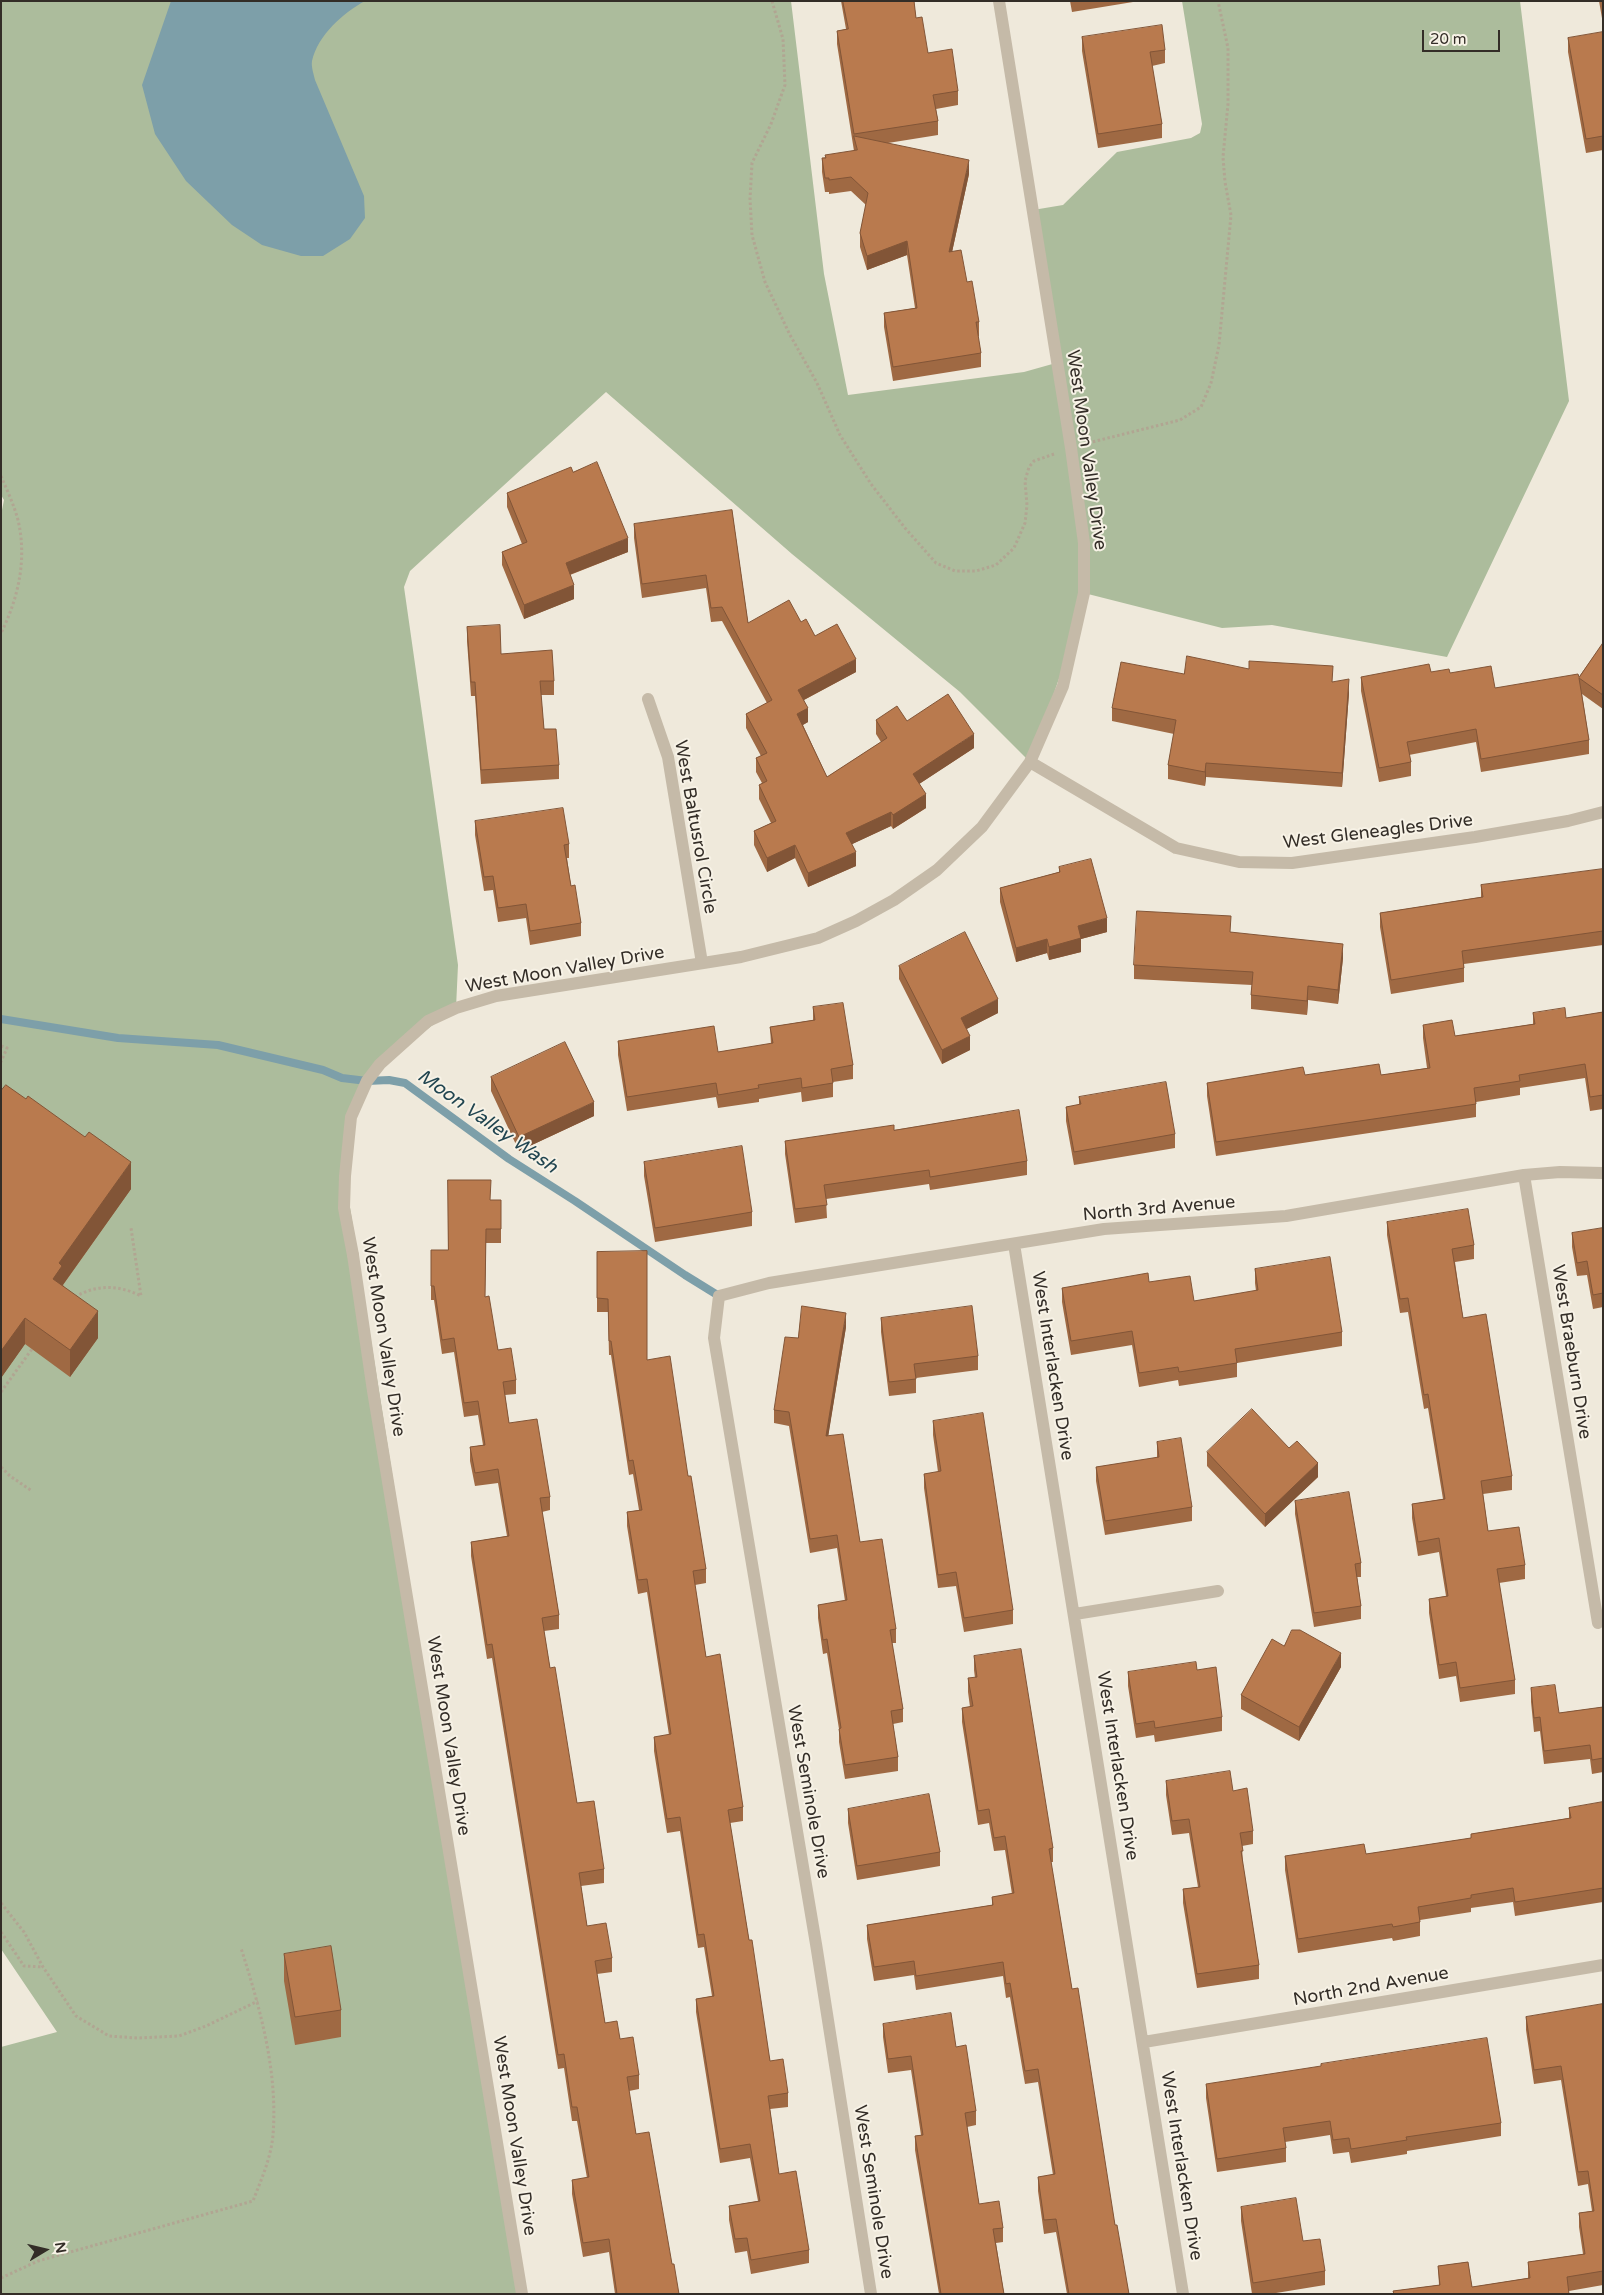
<!DOCTYPE html>
<html>
<head>
<meta charset="utf-8">
<style>
	body { margin:0 }
	#map { position:relative; width:1604px; height:2295px; overflow:hidden; background:#efe9db; font-family:"Varela Round",sans-serif }
	canvas { display:block }
	.frame { position:absolute; inset:0; border:2px solid #332d27; pointer-events:none }
	.north { position:absolute; left:20px; top:2225px; width:50px; height:50px; -webkit-text-stroke:4px #f7f2e6; paint-order:stroke; rotate:81deg; font-size:14px; font-weight:700; line-height:20px; text-align:center; color:#332d27 }
	.north::after { content:''; display:block; margin:auto; width:18px; height:22px; background:#332d27; clip-path:polygon(50% 0,100% 100%,50% 72%,0 100%) }
	.scale { position:absolute; left:1422px; top:30px; width:78px; height:22px; box-sizing:border-box; border:2px solid #332d27; border-top:0; padding-left:6px; font-size:15px; line-height:18px; white-space:nowrap; color:#332d27; -webkit-text-stroke:4px #f7f2e6; paint-order:stroke }
</style>
</head>
<body>
<div id="map">
<canvas width="1604" height="2295"></canvas>
<div class="frame"></div>
<div class="north">N</div>
<div class="scale">20 m</div>
</div>
<script>
const g = document.querySelector('canvas').getContext('2d');
g.lineJoin = 'round';
function paint(path, color) {
  g.fillStyle = color;
  g.fill(path, 'evenodd');
}
function trace(path, color, width, dash) {
  g.strokeStyle = color;
  g.lineWidth = width;
  g.lineCap = dash ? 'butt' : 'round';
  g.setLineDash(dash || []);
  g.stroke(path);
}
function write(font, color, halo, rows, align = 'center') {
  g.font = font + ' "Varela Round",sans-serif';
  g.lineWidth = 4;
  g.setLineDash([]);
  g.textBaseline = 'middle';
  g.strokeStyle = halo;
  g.fillStyle = color;
  for (const [text, x, y, turn = 0] of rows) {
    g.save();
    g.translate(x, y);
    g.rotate((+turn || 0) * Math.PI / 180);
    g.textAlign = isNaN(turn) ? turn : align;
    if (halo) g.strokeText(text, 0, 0);
    g.fillText(text, 0, 0);
    g.restore();
  }
}
paint(new Path2D(`
	M1,1H791L824,274L848,395L1024,372L1056,363L1033,210L1063,205L1117,152L1191,138L1200,133L1202,124L1182,1H1520L1569,401L1447,657L1272,625L1222,628L1084,593L1078,624L1030,762L960,692L792,554L606,392L410,571L404,587L458,965L456,1008L380,1064L351,1117L345,1176L522,2294H1V2047L57,2032L1,1949V515L4,500L1,495Z`), '#acbc9c');
paint(new Path2D(`
	M171,1H365C343,13 318,35 312,61C311,67 314,75 315,80L364,196L365,218L350,239L323,256H301L262,245L232,225L186,181L155,134L142,85Z`), '#7d9fa9');
trace(new Path2D(`
	M1,1019L118,1038L218,1045L323,1070L342,1078L367,1081L389,1080L405,1083L509,1159L575,1201L685,1275L719,1296`), '#7d9fa9', 8);
trace(new Path2D(`
	M772,1L783,39L785,85L771,124L752,163L750,199L752,235L765,282L790,335L817,383L840,435L871,484L905,528L936,563L955,571H976L996,565L1014,548L1025,523L1027,505L1025,481L1029,467L1034,461L1054,454
	M1088,443L1180,420L1201,407L1211,383L1219,345L1231,215L1225,182L1223,157L1228,104V48L1218,1
	M1,476C7,490 14,505 18,520C27,558 19,597 1,633
	M1,1046L7,1048L1,1062
	M75,1297C97,1284 119,1285 141,1296L131,1228
	M1,1392L32,1349
	M1,1467L10,1476L32,1491
	M1,1903L24,1932L43,1967L76,2016L109,2036L137,2038L179,2036L206,2026L258,2001
	M1,1932L24,1966L43,1967
	M1,2278L38,2261L253,2201C261,2180 271,2158 273,2135C278,2071 260,2008 241,1948`), '#b1a592', 3, [2.5, 2.5]);
trace(new Path2D(`
	M648,699L668,757L702,963
	M1030,762L1176,848L1239,862L1292,863L1475,837L1568,821L1603,812
	M1524,1175L1598,1623
	M1014,1244L1183,2294
	M353,1255L344,1208L345,1176L351,1117L367,1081L380,1064L428,1021L456,1008L496,996L741,957L818,938L856,921L894,900L937,870L982,827L1030,762L1063,686L1084,593V543L1071,448L999,1
	M1075,1614L1218,1591
	M1144,2042L1603,1965
	M871,2294L816,1944L714,1338L719,1296L769,1283L1104,1229L1286,1216L1524,1175L1560,1172L1603,1173`), '#c5baa8', 12);
trace(new Path2D(`
	M353,1255L373,1391L522,2294`), '#c5baa8', 12);
paint(new Path2D(`
	M841,1H914L916,18L928,53L958,91V105L936,109L938,121V135L888,143L969,174L952,252L967,282L979,322V336H978L981,353V367L893,381L884,327V313L915,308L907,255L867,270L860,247V233L866,205L851,191L829,194V192H825L822,172V158L854,151L837,44V31L846,29Z
	M1070,1H1133V2L1072,12Z
	M1599,1H1603V24Z
	M1603,32V150L1586,153L1568,52V38Z
	M1082,37L1165,50V63L1152,66L1162,124V138L1098,148L1082,51Z
	M1602,265H1603V286L1602,279Z
	M573,472L628,552L570,575L574,599L524,619L502,565V552L522,544L507,507V493Z
	M732,510L748,623L801,622L815,636L856,672L804,700L808,722L803,725L827,777L881,742L876,734V720L907,721L974,748L919,784L926,808L893,829L891,826L852,844L856,866L808,887L795,858L767,872L754,845V831L771,823L759,799V785L762,783L756,772V758L761,756L746,728V714L767,703L722,621L711,622L706,588L642,598L634,538V524Z
	M467,627L501,654L554,681V695H541L544,729L559,765V779L481,784L475,696H471L467,641Z
	M1603,643V709L1582,694L1589,740V754L1481,772L1476,742L1409,755L1411,762V776L1379,782L1361,691V677L1431,672L1450,673L1495,688L1579,677Z
	M1249,669L1333,682L1349,693L1342,787L1206,777L1205,786L1168,779V765L1174,734L1112,721V708L1184,674Z
	M475,821L569,844V858H567L571,886L581,923V936L530,945L526,918L498,922L493,890L484,891L475,835Z
	M1059,867L1107,932L1081,939V952L1049,960L1047,953L1016,962L1000,902V888L1059,872Z
	M1603,869V945L1464,964V982L1391,994L1380,927V913L1481,897V885Z
	M1230,932L1343,958L1338,1004L1308,1000L1307,1015L1251,1009V995L1252,985L1134,979V965Z
	M899,966L998,1013L966,1029L970,1050L942,1064L899,979Z
	M813,1007L853,1065V1079L833,1082V1097L802,1102L801,1092L759,1099V1102L718,1108L716,1097L627,1111L618,1055V1041L718,1052L771,1044L770,1027L813,1020Z
	M1603,1012V1109L1590,1111L1585,1078L1520,1088V1095L1476,1102V1117L1216,1156L1207,1096V1083L1305,1075H1381L1427,1068L1423,1038V1025L1455,1036L1533,1024V1013L1566,1018Z
	M491,1077L594,1116L519,1151L491,1091Z
	M1,1091L131,1189L63,1285L98,1338L70,1377L25,1344L1,1378Z
	M1079,1097L1175,1134V1148L1074,1165L1066,1121V1107L1079,1105Z
	M894,1130L1027,1161V1175L930,1190L929,1184L826,1199L827,1218L795,1223L785,1154V1141Z
	M644,1162L752,1212V1226L655,1242L644,1176Z
	M491,1200H501V1243H486L485,1297L498,1350L516,1380V1394L505,1395L509,1423L550,1497V1510L542,1512L559,1615V1629L544,1631L550,1668L577,1803L604,1869V1883L581,1886L587,1926L612,1958V1972L597,1974L605,2023L620,2039L639,2075V2089L629,2091L636,2134L679,2294H615L609,2252L583,2257L572,2194V2180L587,2178L577,2121H572L564,2068L558,2069L492,1658L487,1659L471,1556V1542L507,1536L498,1483L475,1486L470,1461V1447L483,1445L478,1415L464,1417L454,1352L442,1354L434,1300H431V1250H448Z
	M1387,1222L1474,1245V1259L1455,1262L1463,1318L1512,1476V1490L1483,1494L1488,1531L1525,1565V1579L1499,1583L1515,1680V1694L1460,1702L1456,1676L1439,1679L1429,1613V1599L1446,1596L1439,1552L1418,1556L1412,1518V1504L1443,1499L1428,1408L1424,1409L1408,1312L1400,1313L1387,1235Z
	M1603,1228V1307L1593,1309L1587,1275L1577,1276L1572,1247V1233Z
	M597,1252L647,1360L688,1476L706,1569V1583L695,1585L706,1657L743,1807V1821L730,1823L749,1940L770,2061L788,2093V2107L770,2109L779,2174L809,2250V2263L751,2274L747,2251L735,2253L729,2220V2206L758,2201L750,2158L720,2163L696,2012V1999L712,1996L704,1947L698,1948L680,1831L667,1833L654,1751V1737L669,1735L647,1592L638,1594L627,1526V1512L639,1510L633,1474L629,1475L611,1355H609L608,1312H597Z
	M1255,1269L1342,1332V1346L1237,1363V1377L1179,1386L1178,1380L1139,1387L1132,1345L1071,1355L1062,1302V1288L1149,1282L1194,1301L1256,1291L1255,1283Z
	M881,1318L978,1356V1370L916,1378V1393L889,1396L881,1332Z
	M846,1327L828,1436L860,1542L896,1629V1643H892L903,1709V1722L893,1724L898,1757V1771L845,1779L839,1742V1729L827,1653L823,1654L818,1618V1605L845,1601L837,1548L810,1553L789,1426L774,1423V1410L798,1338Z
	M933,1421L1013,1610V1624L964,1632L956,1586L938,1588L924,1488V1474L938,1472L933,1435Z
	M1157,1442L1192,1507V1521L1105,1535L1096,1481V1467L1157,1458Z
	M1289,1448L1318,1477L1265,1527L1207,1466V1452Z
	M1295,1501L1361,1563V1577H1357L1361,1606V1619L1314,1627L1295,1514Z
	M1284,1646L1341,1667L1299,1741L1241,1709V1695Z
	M974,1656L1053,1848V1862H1051L1072,1989L1115,2225L1129,2294H1067L1056,2232L1044,2234L1038,2191V2177L1053,2175L1038,2082L1025,2084L1010,1997L1006,1998L1003,1976L916,1990L914,1975L874,1981L867,1939V1925L992,1905V1897L1012,1894L1005,1850L994,1851L989,1823L978,1825L962,1722V1708L970,1707L968,1692V1678H975L974,1670Z
	M1197,1670L1222,1717V1731L1155,1742L1154,1735L1136,1738L1128,1686V1672Z
	M1531,1688L1559,1713L1603,1707V1772L1592,1774L1590,1759L1544,1764L1540,1731L1534,1732L1531,1702Z
	M1166,1781L1233,1791L1253,1831V1844L1242,1846L1243,1865L1259,1965V1979L1197,1988L1183,1903V1889L1198,1887L1189,1833L1172,1835L1166,1795Z
	M1603,1802V1902L1515,1916L1513,1902L1471,1908V1912L1420,1920V1936L1393,1941L1392,1938L1298,1953L1285,1870V1856L1366,1854L1471,1838V1834L1569,1818V1808Z
	M848,1809L940,1852V1866L857,1880L848,1823Z
	M284,1954L341,2010V2037L295,2045L284,1981Z
	M1603,2004V2285L1569,2291V2294H1393V2291L1439,2285L1438,2266L1468,2262L1472,2287L1528,2278V2262L1583,2254L1579,2227V2213L1592,2211L1588,2184L1578,2186L1561,2080L1534,2084L1526,2030V2017Z
	M883,2024L956,2047L976,2111V2125L967,2127L979,2204L1003,2228V2242L996,2243L1004,2294H939L915,2150V2136L921,2135L911,2070L888,2073L883,2037Z
	M1206,2084L1501,2123V2136L1407,2151V2154L1351,2163L1349,2152L1333,2154L1330,2135L1285,2142L1286,2148V2162L1217,2172L1206,2098Z
	M1241,2207L1303,2241L1325,2271V2285L1270,2294H1252L1241,2221Z`), '#9f6943');
paint(new Path2D(`
	M969,160V174L949,266V252Z
	M907,241V255L867,270V256Z
	M628,538V552L566,576V563Z
	M574,585V599L524,619V605Z
	M856,659V672L798,703V690Z
	M1349,679V693L1342,787V773Z
	M808,708V722L797,728V714Z
	M974,734V748L913,788V774Z
	M1206,763V777L1205,786V772Z
	M926,794V808L893,829V815Z
	M891,812V826L846,847V833Z
	M795,845V858L767,872V858Z
	M856,852V866L808,887V873Z
	M1107,918V932L1081,939V952L1049,960V947L1078,926Z
	M1047,939V953L1016,962V948Z
	M1343,944V958L1338,1004V990Z
	M1308,986V1000L1307,1015V1001Z
	M998,999V1013L961,1032V1018Z
	M970,1036V1050L942,1064V1050Z
	M594,1102V1116L519,1151V1137Z
	M131,1162V1189L62,1286L53,1279L59,1263Z
	M98,1311V1338L70,1377V1350Z
	M846,1313V1327L826,1450V1436Z
	M25,1318V1344L1,1378V1351Z
	M1318,1463V1477L1265,1527V1514Z
	M1341,1653V1667L1299,1741V1727Z`), '#825537');
const building = new Path2D(`
	M843,1H914L916,18L922,17L928,53L952,49L958,91L933,95L938,121L854,134L837,31L848,29Z
	M1162,25L1165,50L1150,52L1162,124L1098,134L1082,37Z
	M1603,32V136L1586,139L1568,38Z
	M854,136L969,160L949,252L961,250L967,282L972,281L979,322H976L981,353L893,367L884,313L917,308L907,241L867,256L860,233L868,193L851,177L829,180V178H825L822,158H826L825,155L857,150Z
	M597,462L628,538L566,563L574,585L524,605L502,552L527,542L507,493L571,467L573,472Z
	M732,510L748,623L789,600L801,622L806,619L815,636L837,624L856,659L798,690L808,708L797,714L827,777L887,738L876,720L897,706L907,721L948,694L974,734L913,774L926,794L893,815L891,812L846,833L856,852L808,873L795,845L767,858L754,831L776,821L759,785L767,781L756,758L767,753L746,714L772,700L722,607L711,608L706,575L642,584L634,524Z
	M500,625L501,654L552,650L554,681H540L544,729H556L559,765L481,770L475,682H471L467,627Z
	M1603,643V695L1579,678L1589,740L1481,759L1476,729L1407,742L1411,762L1379,768L1361,677L1429,664L1431,672L1449,669L1450,673L1491,666L1495,688L1578,674L1579,677Z
	M1187,656L1249,669V661L1333,666L1332,682L1349,679L1342,773L1206,763L1205,772L1168,765L1176,720L1112,708L1121,662L1184,674Z
	M563,808L569,844L564,845L571,886L575,885L581,923L530,931L526,904L498,908L493,876L484,877L475,821Z
	M1091,859L1107,918L1078,926L1081,938L1049,947L1047,939L1016,948L1000,888L1060,872L1059,867Z
	M1603,869V931L1462,951L1464,968L1391,980L1380,913L1483,897L1481,885Z
	M1137,911L1231,916L1230,932L1343,944L1338,990L1308,986L1307,1001L1251,995L1253,972L1134,965Z
	M965,932L998,999L961,1018L970,1036L942,1050L899,966Z
	M843,1003L853,1065L831,1069L833,1083L802,1088L801,1078L758,1085L759,1088L718,1095L716,1083L627,1097L618,1041L714,1026L718,1052L773,1043L770,1027L815,1020L813,1007Z
	M1565,1008L1566,1018L1603,1012V1095L1590,1097L1585,1064L1519,1075L1520,1081L1474,1088L1476,1104L1216,1142L1207,1083L1303,1067L1305,1075L1379,1064L1381,1075L1430,1068L1423,1025L1452,1020L1455,1036L1535,1024L1533,1013Z
	M565,1042L594,1102L519,1137L491,1077Z
	M1166,1082L1175,1134L1074,1152L1066,1107L1081,1104L1079,1097Z
	M6,1085L26,1099L28,1096L85,1137L89,1132L131,1162L59,1263L62,1266L53,1279L98,1311L70,1350L25,1318L1,1351V1091Z
	M1019,1110L1027,1161L930,1177L929,1170L824,1185L827,1205L795,1209L785,1141L894,1125V1130Z
	M742,1146L752,1212L655,1228L644,1162Z
	M448,1180H491L490,1200H501V1229H486L485,1297L489,1296L498,1350L511,1348L516,1380L503,1382L509,1423L537,1419L550,1497L540,1498L559,1615L542,1618L550,1668L555,1667L577,1803L594,1801L604,1869L579,1873L587,1926L606,1923L612,1958L595,1961L605,2023L617,2021L620,2039L633,2037L639,2075L627,2077L636,2134L649,2132L672,2264H674L679,2294H617L609,2239L583,2243L572,2180L589,2177L577,2107H572L564,2054L558,2055L492,1644L487,1645L471,1542L509,1536L498,1469L475,1473L470,1447L485,1445L478,1401L464,1403L454,1338L442,1340L434,1286H431V1250H448Z
	M1468,1209L1474,1245L1452,1249L1463,1318L1486,1314L1512,1476L1481,1481L1488,1531L1519,1527L1525,1565L1497,1569L1515,1680L1460,1688L1456,1662L1439,1665L1429,1599L1448,1596L1439,1538L1418,1542L1412,1504L1445,1499L1428,1394L1424,1395L1408,1298L1400,1299L1387,1222Z
	M1603,1228V1293L1593,1295L1587,1261L1577,1263L1572,1233Z
	M647,1251V1360L670,1356L688,1476H691L706,1569L693,1571L706,1657L720,1654L743,1807L728,1810L749,1940H752L770,2061L783,2059L788,2093L768,2096L779,2174L796,2171L809,2250L751,2260L747,2238L735,2239L729,2206L760,2201L750,2144L720,2149L696,1999L714,1996L704,1934L698,1935L680,1817L667,1819L654,1737L671,1734L647,1579L638,1580L627,1512L642,1510L633,1460L629,1461L611,1341H609L608,1299L597,1298V1252Z
	M1330,1257L1342,1332L1235,1349L1237,1363L1179,1372L1178,1367L1139,1373L1132,1331L1071,1341L1062,1288L1148,1273L1149,1282L1190,1276L1194,1301L1258,1290L1255,1269Z
	M802,1306L846,1313L826,1436L843,1434L860,1542L882,1539L896,1629L890,1630L903,1709L891,1711L898,1757L845,1765L839,1729L841,1728L827,1639L823,1640L818,1605L847,1600L837,1535L810,1539L789,1412L774,1410L785,1337L798,1338Z
	M972,1306L978,1356L914,1364L916,1379L889,1382L881,1318Z
	M1252,1409L1289,1448L1297,1441L1318,1463L1265,1514L1207,1452Z
	M983,1413L1013,1610L964,1618L956,1572L938,1575L924,1474L941,1471L933,1421Z
	M1181,1438L1192,1507L1105,1521L1096,1467L1159,1457L1157,1442Z
	M1349,1492L1361,1563L1355,1564L1361,1606L1314,1613L1295,1501Z
	M1292,1630H1300L1341,1653L1299,1727L1241,1695L1272,1639L1284,1646Z
	M1021,1649L1053,1848L1049,1849L1072,1989L1078,1988L1115,2225H1117L1129,2294H1069L1056,2219L1044,2220L1038,2177L1055,2174L1038,2069L1025,2071L1010,1983L1006,1984L1003,1962L916,1976L914,1961L874,1967L867,1925L993,1905L992,1897L1014,1893L1005,1836L994,1838L989,1809L978,1811L962,1708L973,1706L968,1678L977,1677L974,1656Z
	M1196,1662L1197,1670L1216,1667L1222,1717L1155,1728L1154,1721L1136,1724L1128,1672Z
	M1555,1685L1559,1713L1603,1707V1758L1592,1760L1590,1745L1544,1751L1540,1717L1534,1718L1531,1688Z
	M1230,1771L1233,1791L1247,1788L1253,1831L1240,1833L1243,1851H1241L1259,1965L1197,1974L1183,1889L1200,1887L1189,1819L1172,1821L1166,1781Z
	M929,1794L940,1852L857,1866L848,1809Z
	M1603,1802V1888L1515,1902L1513,1888L1471,1895V1898L1418,1907L1420,1922L1393,1927L1392,1924L1298,1939L1285,1856L1364,1844L1366,1854L1471,1838V1834L1571,1818L1569,1808Z
	M331,1946L341,2010L295,2017L284,1954Z
	M1603,2004V2271L1567,2277L1569,2294H1394L1393,2291L1440,2285L1438,2266L1468,2262L1472,2287L1530,2278L1528,2262L1585,2254L1579,2213L1594,2211L1588,2171L1578,2172L1561,2066L1534,2070L1526,2017Z
	M951,2013L956,2047L966,2045L976,2111L965,2113L979,2204L999,2201L1003,2228L993,2229L1004,2294H941L915,2136L923,2135L911,2056L888,2059L883,2024Z
	M1487,2038L1501,2123L1406,2137L1407,2140L1351,2149L1349,2138L1333,2140L1330,2121L1283,2128L1286,2148L1217,2159L1206,2084L1321,2066V2064Z
	M1296,2198L1303,2241L1320,2239L1325,2271L1253,2283L1241,2207Z`);
paint(building, '#b97a4e');
trace(building, '#825537', 1);
write('18px', '#332d27', '#f7f2e6', [
	["West Moon Valley Drive",1086,450,82],
	["West Baltusrol Circle",695,827,80],
	["West Gleneagles Drive",1378,832,-7],
	["West Moon Valley Drive",565,970,-10],
	["North 3rd Avenue",1159,1209,-5],
	["West Moon Valley Drive",383,1337,81],
	["West Braeburn Drive",1571,1352,81],
	["West Interlacken Drive",1052,1366,81],
	["West Moon Valley Drive",448,1736,81],
	["West Interlacken Drive",1117,1766,81],
	["West Seminole Drive",808,1792,80],
	["North 2nd Avenue",1371,1987,-10],
	["West Moon Valley Drive",514,2136,81],
	["West Interlacken Drive",1181,2166,81],
	["West Seminole Drive",873,2192,81]
]);
write('italic 19px', '#214550', '#f7f2e6', [
	["Moon Valley Wash",487,1122,35]
]);
</script>
</body>
</html>
